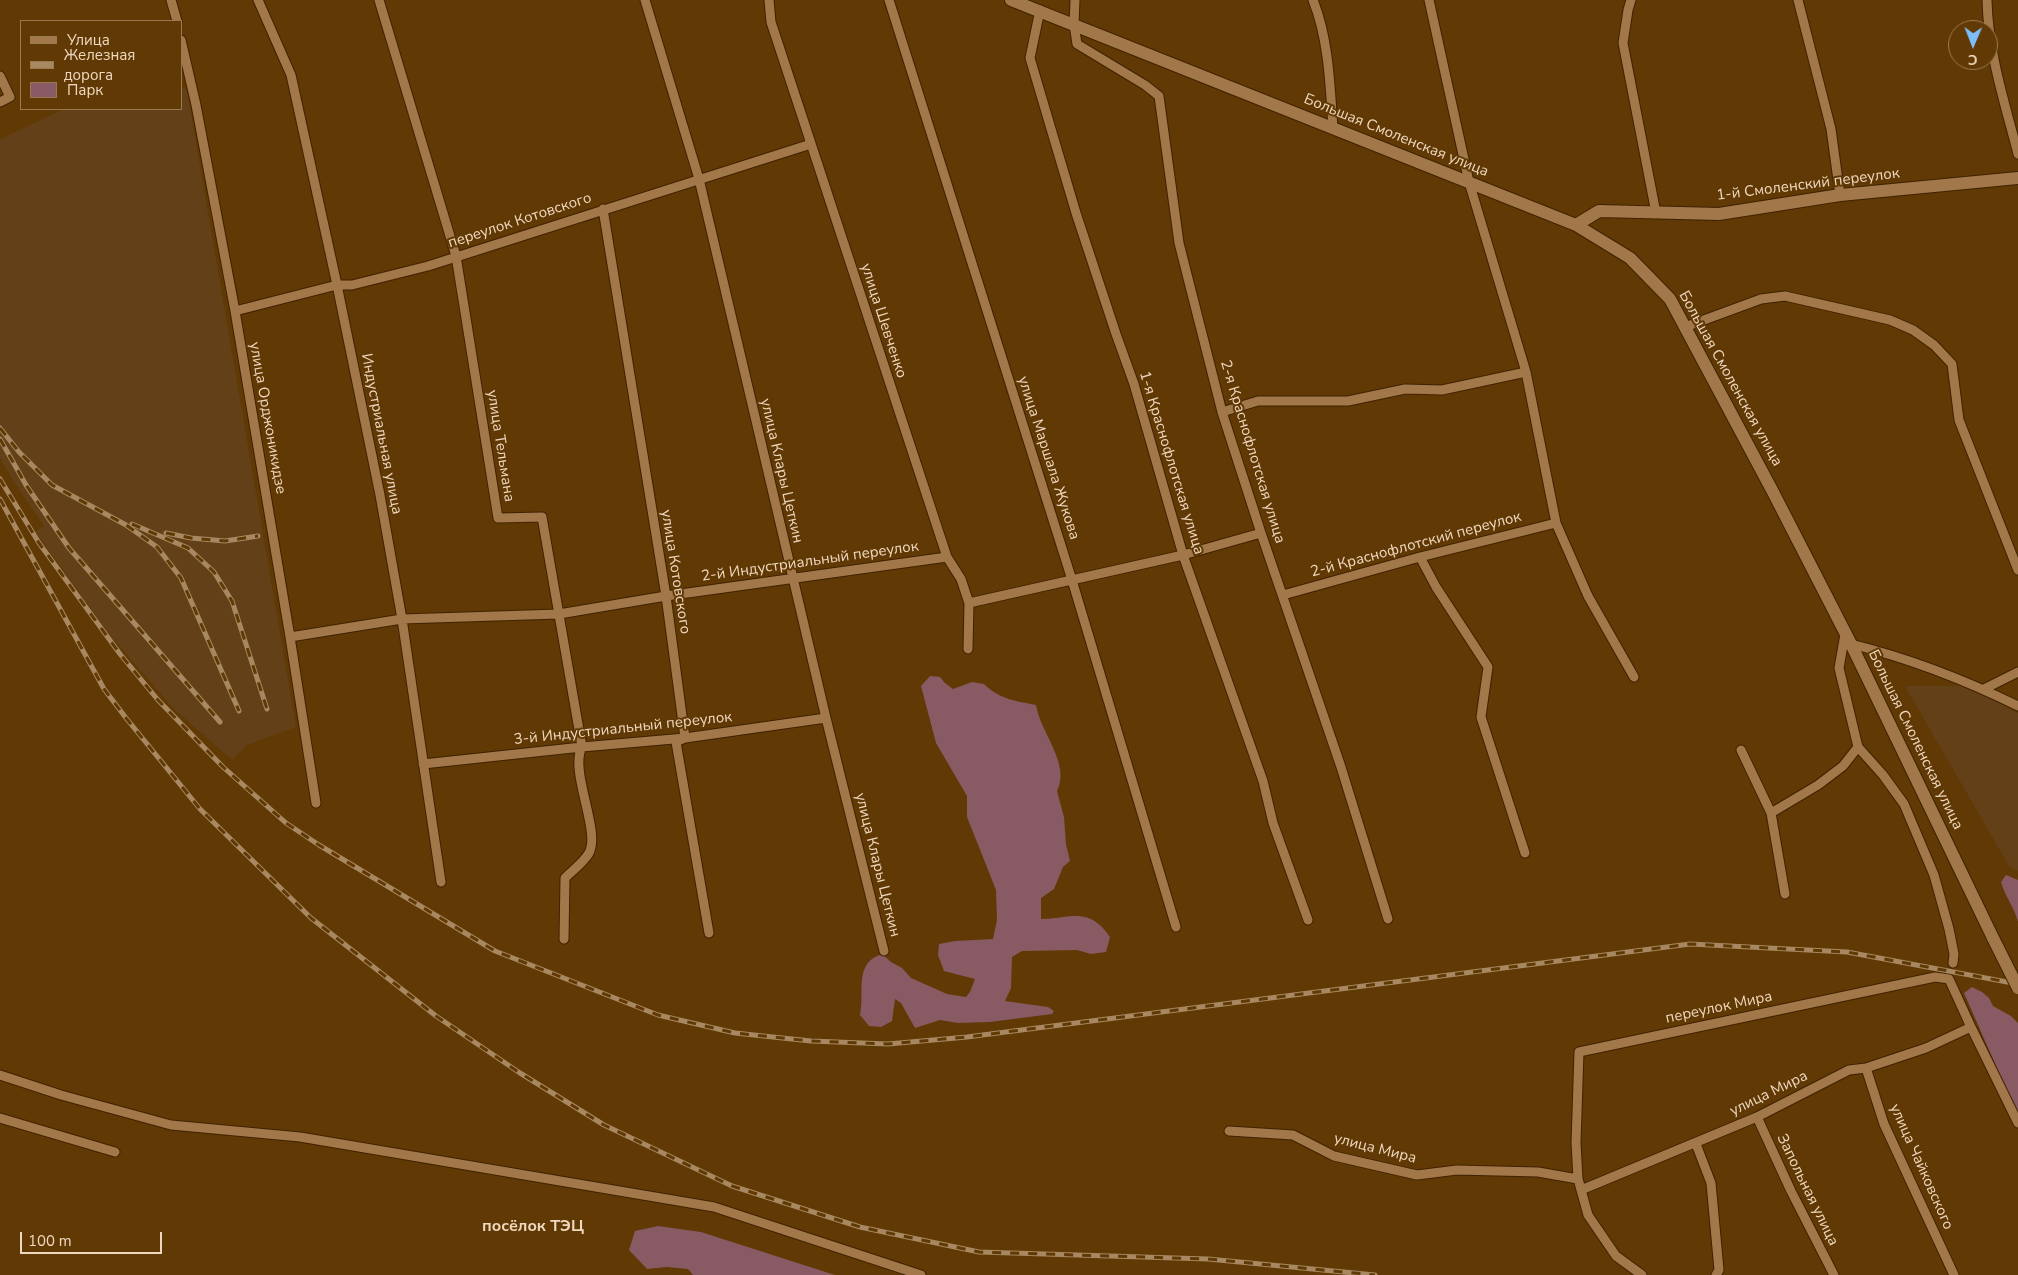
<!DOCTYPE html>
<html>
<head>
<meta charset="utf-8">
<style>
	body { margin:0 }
	#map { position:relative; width:2018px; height:1275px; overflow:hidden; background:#603904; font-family:"Nunito Sans",sans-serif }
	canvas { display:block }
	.legend { position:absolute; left:20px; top:20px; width:162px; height:90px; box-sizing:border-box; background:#603904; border:1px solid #99794f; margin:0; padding:6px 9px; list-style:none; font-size:15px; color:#efd8c0 }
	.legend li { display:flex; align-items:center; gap:10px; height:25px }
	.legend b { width:25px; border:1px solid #99794f }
	.north { position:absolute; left:1948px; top:20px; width:50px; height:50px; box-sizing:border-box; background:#603904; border:1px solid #99794f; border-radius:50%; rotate:181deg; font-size:14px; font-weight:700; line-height:20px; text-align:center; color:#efd8c0 }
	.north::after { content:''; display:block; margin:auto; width:18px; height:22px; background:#7dbef9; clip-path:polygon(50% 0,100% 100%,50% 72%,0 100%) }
	.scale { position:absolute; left:20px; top:1232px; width:142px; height:22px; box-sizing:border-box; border:2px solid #efd8c0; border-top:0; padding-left:6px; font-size:15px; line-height:18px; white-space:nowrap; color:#efd8c0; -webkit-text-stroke:4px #603904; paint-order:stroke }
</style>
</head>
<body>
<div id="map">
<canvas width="2018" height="1275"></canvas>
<ul class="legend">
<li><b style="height:6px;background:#a27749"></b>Улица</li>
<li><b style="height:6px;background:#a78861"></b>Железная дорога</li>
<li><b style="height:14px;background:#885a63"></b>Парк</li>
</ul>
<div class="north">С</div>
<div class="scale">100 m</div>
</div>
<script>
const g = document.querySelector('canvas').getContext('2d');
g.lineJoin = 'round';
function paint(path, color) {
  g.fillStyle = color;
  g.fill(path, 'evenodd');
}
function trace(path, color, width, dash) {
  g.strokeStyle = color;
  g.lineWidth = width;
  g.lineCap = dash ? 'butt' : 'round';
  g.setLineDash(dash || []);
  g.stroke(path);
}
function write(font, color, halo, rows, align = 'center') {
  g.font = font + ' "Nunito Sans",sans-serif';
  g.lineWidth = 4;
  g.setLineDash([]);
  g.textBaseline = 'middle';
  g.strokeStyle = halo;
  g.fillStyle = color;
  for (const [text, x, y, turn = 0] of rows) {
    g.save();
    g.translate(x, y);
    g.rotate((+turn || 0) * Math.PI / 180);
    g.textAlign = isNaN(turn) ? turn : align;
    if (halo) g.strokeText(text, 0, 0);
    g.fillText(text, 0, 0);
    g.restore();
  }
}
paint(new Path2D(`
	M181,86L187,90L296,727L247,745L232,760L174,709L109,634L35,531L44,526L14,482L0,458V139L64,109H181Z
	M1905,686H1968L2018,713V871L2009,866Z`), '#634017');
paint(new Path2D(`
	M930,676L940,677L945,683L953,689L972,682L984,684C999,699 1016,701 1036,705C1040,732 1071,764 1057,791L1064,817L1066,844L1070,861L1063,867L1054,889L1041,898V919C1072,918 1089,906 1110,937L1106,952L1091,954L1077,950L1022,951L1012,957L1011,988L1005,1001L1048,1007L1054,1011L1052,1014L990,1022L958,1023L940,1020L915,1028L901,1003L895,999L892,1021L881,1027L869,1026L860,1015C865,993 853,963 882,954L891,962L902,968L911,978L947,994L966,997L970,992L975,979L944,971L938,955L939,944L955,941L993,939L997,920L996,890L967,817V796L936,743L921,686Z
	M2006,875L2018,880V922C2014,906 2005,897 2001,882Z
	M1972,987L1982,992L1989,998L1993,1006L2011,1016L2018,1023V1116L1964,993Z
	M658,1226L701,1232L835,1275H693L688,1269L667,1267L647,1269L629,1250L635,1231Z`), '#885a63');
const street = new Path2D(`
	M171,0L177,21
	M258,0L291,75L337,285L380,495L402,619L441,882
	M379,0L456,256L498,518L542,517L582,747C569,771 601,831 589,853C584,862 573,870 565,878L564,939
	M645,0L699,179L826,718L884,951
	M769,0L771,22L947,557L961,579L969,603L968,649
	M889,0L1072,580L1176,927
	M1075,0L1074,24L1077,44L1145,85L1159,96L1179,243L1222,412L1261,533L1341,767L1388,919
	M1313,0C1329,40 1330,86 1333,128
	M1429,0L1469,182L1526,372L1556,523L1588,596L1634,677
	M1631,0L1628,10L1623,43L1656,213
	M1798,0L1831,129L1840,195
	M1987,0C1988,52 2005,104 2018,154
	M1040,10L1030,58L1076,213L1116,334L1134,384L1183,555L1263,781L1273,823L1308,920
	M181,40L196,105L235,311L290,637L316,803
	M0,76L10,97L0,102
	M603,209L666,596L685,738L676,742L709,933
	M235,311L337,285H352L428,266L811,144
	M1685,327L1761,299L1785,296L1890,320L1913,330L1934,345L1952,364L1959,420L2018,570
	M1222,412L1258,401H1348L1405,389L1442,390L1526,372
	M1420,557L1436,587L1488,667L1481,717L1525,853
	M1283,595L1420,557L1556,523
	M969,603L1183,555L1261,533
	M1845,634L1839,668L1858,747L1883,775L1904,804L1934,875L1949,929L1954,954L1953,963
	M290,637L402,619L559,614L666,596L947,557
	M1851,644C1908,658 1965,680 2018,706
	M1984,689L2018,672
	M1741,750L1771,813L1785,894
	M423,764L582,747L685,738L826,718
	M1771,813L1818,785L1843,766L1858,747
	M1866,1068L1884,1124L1954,1275
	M0,1075L61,1095L171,1125L300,1137L714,1207L921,1275
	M1757,1117L1791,1191L1834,1275
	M0,1118L115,1152
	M1229,1131L1293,1135L1334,1156L1417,1175L1457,1170L1538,1172L1578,1179
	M1696,1144L1711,1183L1719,1270L1716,1275
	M1581,1190L1757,1117L1849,1070L1866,1068L1926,1048L1971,1027
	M1642,1275L1616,1256L1588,1215L1578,1179L1576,1143L1579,1052L1935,977L1949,979L1971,1027L2018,1123`);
const secondary = new Path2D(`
	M1011,0L1576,225L1630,258L1670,299L1773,492L1851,644L1993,938
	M1576,225L1599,211L1719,214L1840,195L2018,178`);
trace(street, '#3f2200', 11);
trace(secondary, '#3f2200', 14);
trace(street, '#a27749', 9);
trace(secondary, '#a27749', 12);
const rail = new Path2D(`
	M0,428L19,452L52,485L126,525L157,547L181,578L239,711
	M0,439L26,485L69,548L220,722
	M0,479L39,543L120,654L158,700L223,767L286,823L319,845L495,951L658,1015L735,1033L811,1041L888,1044L967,1037L1690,944L1847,952L2018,984
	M0,499L104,689L126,718L200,809L311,918L436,1016L520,1073L604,1125L732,1186L860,1227L979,1252L1208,1259L1375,1275
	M132,524L188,548L214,572L232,601L267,709
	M166,533L191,538L225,541L258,536`);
trace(rail, '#a78861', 5);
trace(rail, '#603904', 3, [9]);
const secondaryBridge = new Path2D(`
	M1993,938L2018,988`);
trace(secondaryBridge, '#3f2200', 14, []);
trace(secondaryBridge, '#a27749', 12);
write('15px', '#efd8c0', '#603904', [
	["Большая Смоленская улица",1396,136,22],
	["1-й Смоленский переулок",1808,185,-7],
	["переулок Котовского",520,221,-18],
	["улица Шевченко",883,321,72],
	["Большая Смоленская улица",1730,379,61],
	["улица Орджоникидзе",267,418,80],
	["Индустриальная улица",381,434,79],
	["улица Тельмана",500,446,81],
	["2-я Краснофлотская улица",1252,452,73],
	["улица Маршала Жукова",1048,458,72],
	["1-я Краснофлотская улица",1171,463,73],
	["улица Клары Цеткин",781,471,77],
	["2-й Краснофлотский переулок",1416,545,-15],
	["2-й Индустриальный переулок",810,562,-8],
	["улица Котовского",675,572,81],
	["3-й Индустриальный переулок",623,729,-6],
	["Большая Смоленская улица",1915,740,64],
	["улица Клары Цеткин",877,865,76],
	["переулок Мира",1719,1008,-12],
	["улица Мира",1769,1094,-26],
	["улица Мира",1375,1149,14],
	["улица Чайковского",1921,1167,66],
	["Запольная улица",1807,1190,64]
]);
write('bold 16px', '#efd8c0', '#603904', [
	["посёлок ТЭЦ",533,1227]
]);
</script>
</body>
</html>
